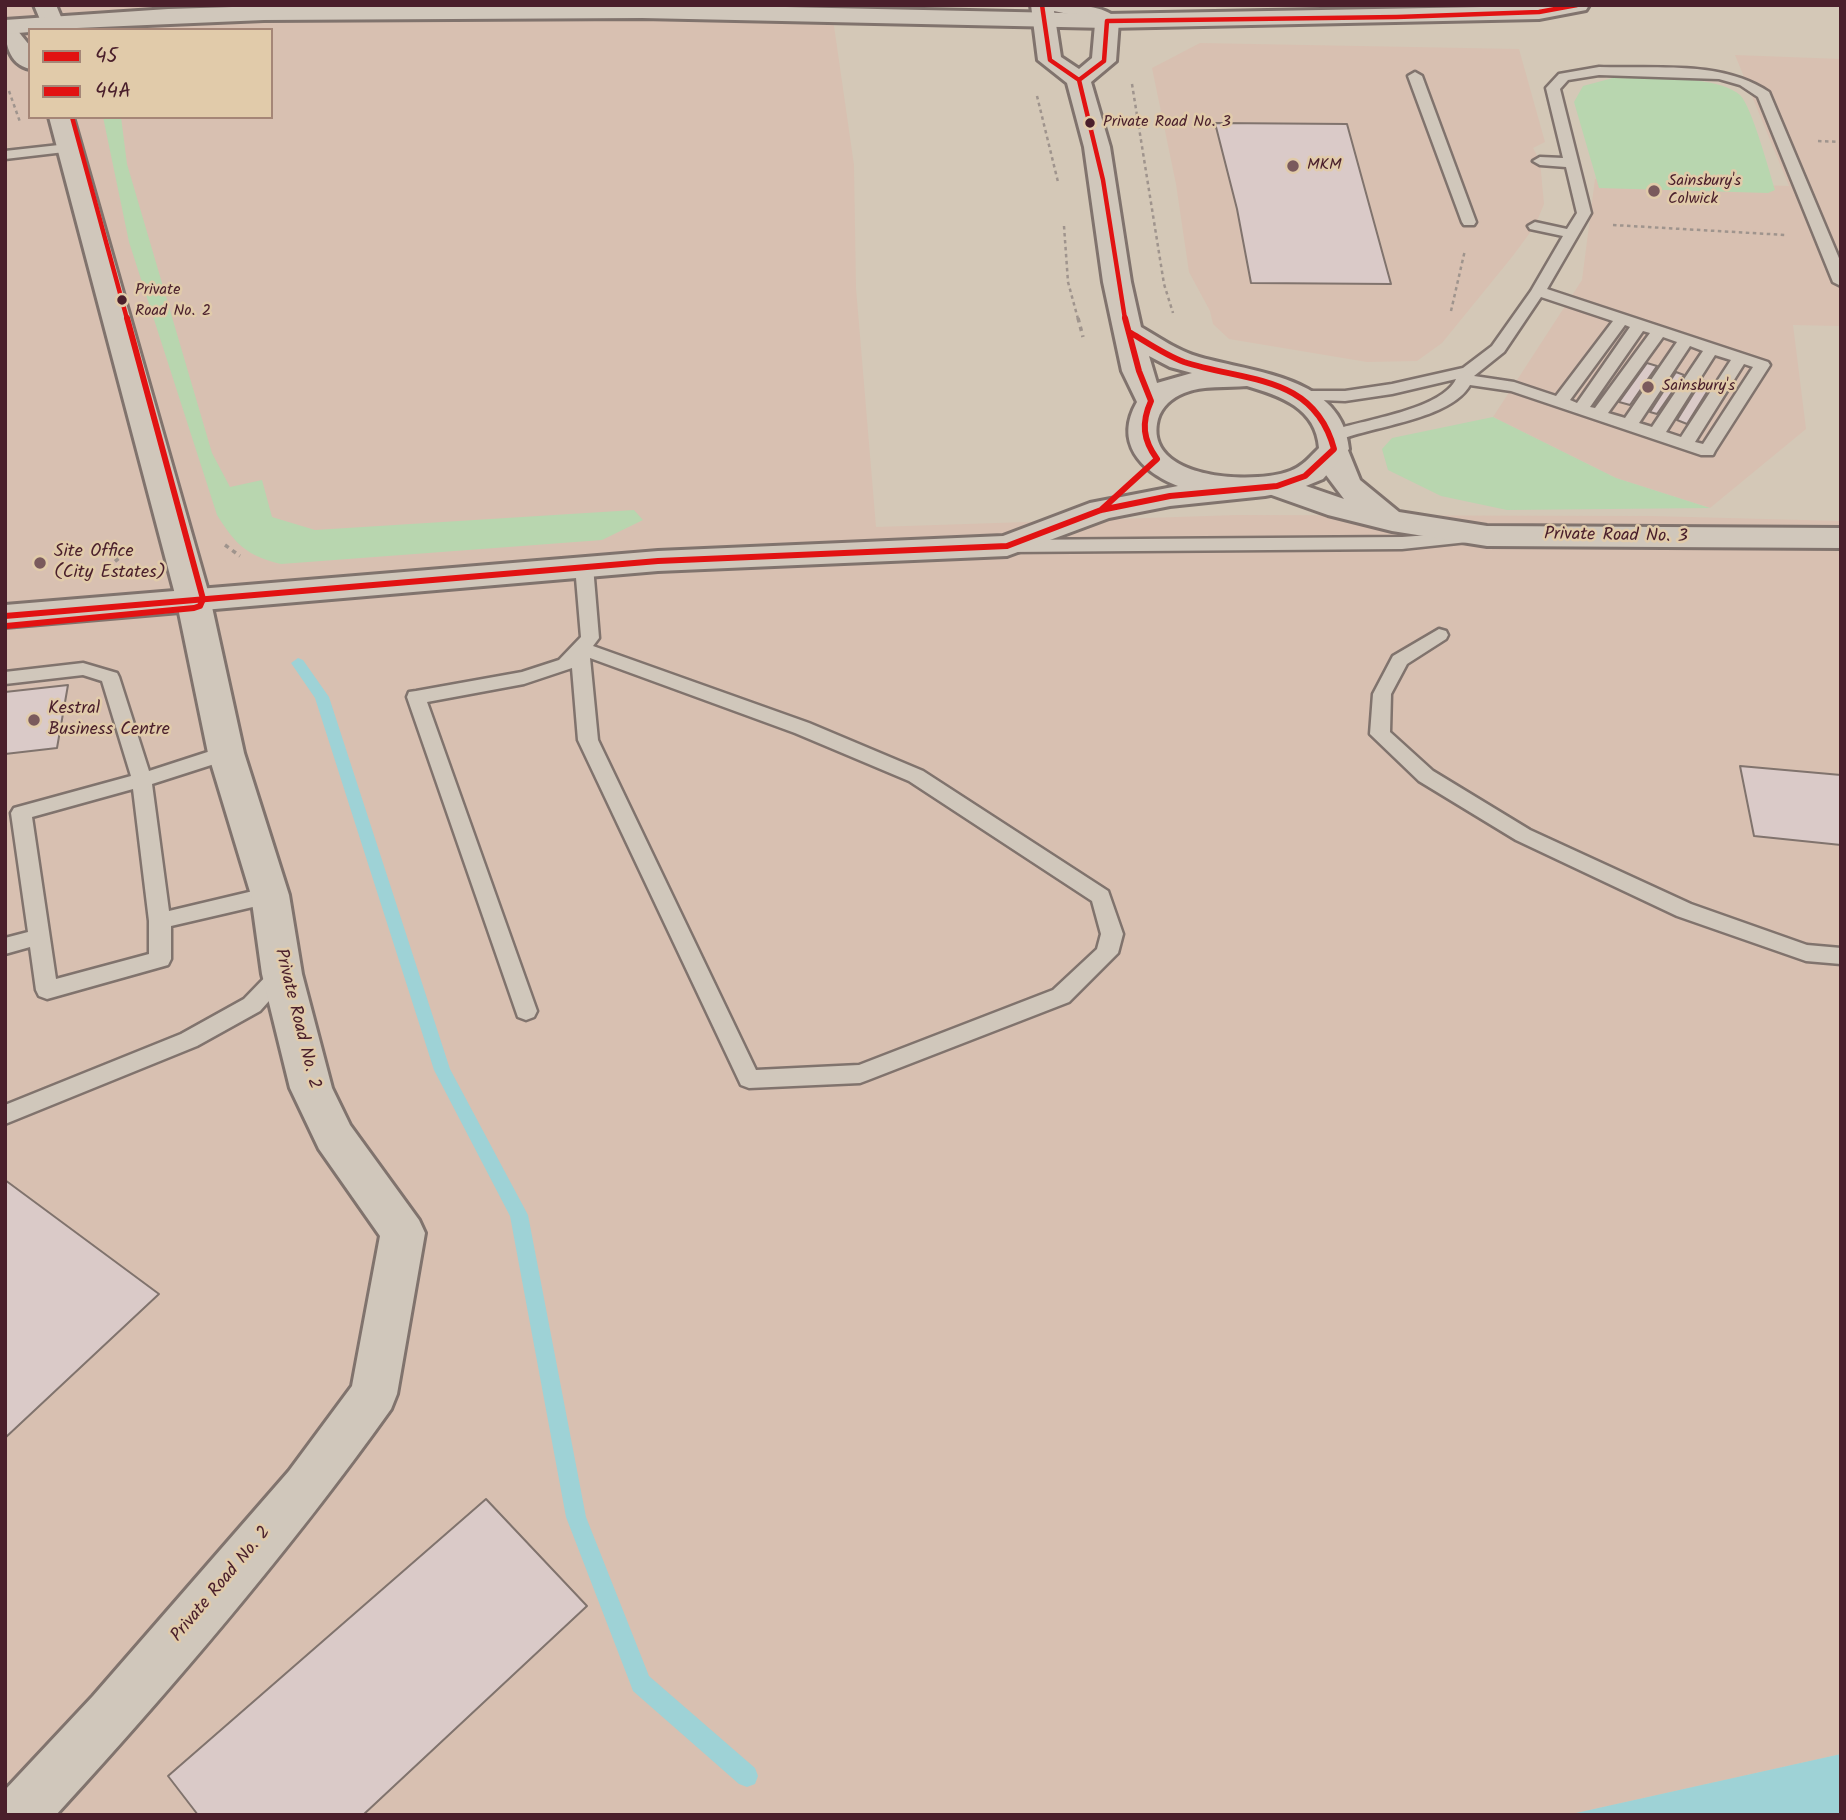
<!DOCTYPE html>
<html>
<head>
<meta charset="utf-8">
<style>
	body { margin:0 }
	#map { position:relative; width:1846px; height:1820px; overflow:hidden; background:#d4c8b7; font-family:Kalam,sans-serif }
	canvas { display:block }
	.frame { position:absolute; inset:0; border:7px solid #4a1f2b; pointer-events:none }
	.legend { position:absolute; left:28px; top:28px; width:245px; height:91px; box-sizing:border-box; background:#e1cbaa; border:2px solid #a58677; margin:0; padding:9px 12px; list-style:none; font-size:21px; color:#4a1f2b }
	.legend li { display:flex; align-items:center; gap:14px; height:35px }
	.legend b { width:35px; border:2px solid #a58677 }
</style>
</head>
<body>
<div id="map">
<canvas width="1846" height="1820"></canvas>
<div class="frame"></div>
<ul class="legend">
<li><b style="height:9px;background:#e21212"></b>45</li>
<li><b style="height:9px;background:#e21212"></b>44A</li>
</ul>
</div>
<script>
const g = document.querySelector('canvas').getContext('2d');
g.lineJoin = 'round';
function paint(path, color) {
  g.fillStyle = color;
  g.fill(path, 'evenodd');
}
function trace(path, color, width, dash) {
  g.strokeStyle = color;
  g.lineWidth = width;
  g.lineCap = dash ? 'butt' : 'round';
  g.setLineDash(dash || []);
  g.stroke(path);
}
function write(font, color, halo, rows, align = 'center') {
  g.font = font + ' Kalam,sans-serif';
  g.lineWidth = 5;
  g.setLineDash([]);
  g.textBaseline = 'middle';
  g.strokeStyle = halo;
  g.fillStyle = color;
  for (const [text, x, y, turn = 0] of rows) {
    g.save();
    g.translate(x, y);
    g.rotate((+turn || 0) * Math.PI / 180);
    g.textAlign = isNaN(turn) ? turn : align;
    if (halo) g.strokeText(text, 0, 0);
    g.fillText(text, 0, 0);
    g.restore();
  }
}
paint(new Path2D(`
	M5,5H831L854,165L856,288L876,527L1237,515L1652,516L1841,521V1754L1567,1815H5ZM30,30H271V117H30Z
	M1200,43L1519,49L1545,142L1533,148L1540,161L1544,204L1535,226L1512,257L1442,343L1417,361L1367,362L1229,339L1213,324L1210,311L1189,272L1176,184L1152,68Z
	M1735,55L1841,59V326L1793,325L1806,429L1710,508L1616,478L1493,417L1582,280L1595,179L1789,186Z`), '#d8c0b1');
paint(new Path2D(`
	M1613,78C1644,79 1717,74 1740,95C1752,107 1769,171 1775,190L1768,193L1599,188L1574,102L1583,86Z
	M103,117H121L127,164L212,453L230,487L262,480L272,517L315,530L634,510L643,520L602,540L281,564C247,556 235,544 217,515L129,242Z
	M1493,417L1616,478L1710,508L1507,510L1441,496L1388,470L1382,449L1392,438Z`), '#b8d6af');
paint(new Path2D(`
	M1841,1754V1815H1567Z`), '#9ed2d6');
paint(new Path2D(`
	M298,658L303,660L329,697L450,1069L528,1215L586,1517L649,1676L755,1768L758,1776L755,1784L747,1787L739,1784L633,1691L630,1683L566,1517L510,1216L434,1070L315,698L291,663Z`), '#9ed2d6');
const building = new Path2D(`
	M1215,123L1347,124L1391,284L1251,283L1237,209Z
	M1647,363L1657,366L1630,405L1619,402Z
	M1676,372L1684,375L1657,414L1650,412Z
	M1702,380L1712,384L1687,424L1677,420Z
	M68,685L57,748L5,754V692Z
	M1740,766L1841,775V845L1754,836Z
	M5,1180L159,1294L5,1438Z
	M486,1499L587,1606L363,1815H198L168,1776Z`);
paint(building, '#dacac8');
trace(building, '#80736d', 2);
const service = new Path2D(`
	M1599,67C1655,69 1721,60 1769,92L1841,263V286L1833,282L1758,97L1740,85L1719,79L1599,75L1568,80L1560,89L1591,213L1547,289L1768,362L1770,365L1715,451L1713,455H1701L1511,391L1470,385C1451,419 1374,426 1339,440H1327L1325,436L1340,428C1370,419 1443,408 1456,379L1392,394L1345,401L1296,399L1290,397L1288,394L1290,391H1345L1392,384L1463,368L1492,346L1531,291L1563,236L1530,229L1528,226L1535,222L1567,229L1577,213L1566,167L1540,165L1533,161L1540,157L1563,158L1546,88L1559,74ZM1541,297L1613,321L1556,396L1514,382L1474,376L1504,352ZM1625,325L1630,327L1577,403L1570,400ZM1643,331L1650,333L1595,408L1590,407ZM1663,337L1677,342L1625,418L1608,413ZM1690,346L1703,351L1652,427L1639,423ZM1715,355L1731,360L1681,437L1666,432ZM1744,364L1753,367L1703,444L1695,442Z
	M1415,72L1422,76L1476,222L1474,225H1464L1462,222L1408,76Z
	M68,144L73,145V151L5,159V151Z
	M1471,532L1477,533L1480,537L1477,541L1402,549L1007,552L998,546L1007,540L1402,537Z
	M584,560L593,566L599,638L593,646L809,723L923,771L1108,891L1123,934L1118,953L1069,1002L868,1080L860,1083L749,1088L741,1085L578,740L572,668L524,684L427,702L537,1011L534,1017L526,1020L518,1017L407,697L409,692L416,691L522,672L559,660L581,637L575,566ZM590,658L795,733L909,781L1092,901L1101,934L1097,949L1053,990L859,1065L756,1070L598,740Z
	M1439,629L1446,631L1448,635L1446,639L1407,664L1391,694L1390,732L1433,771L1530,830L1691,904L1807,945L1841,948V964L1806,961L1677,916L1516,840L1419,781L1370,734L1373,694L1393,656Z
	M83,663L117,673L119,677L149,771L226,746L233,748L236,753L233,758L152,784L169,911L270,887L277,889L280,895L277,901L270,903L171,926V959L168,965L47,999L39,996L36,990L30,947L5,954V938L28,932L11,813L14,808L131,776L102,681L83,675L5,684V672ZM133,789L149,921V954L56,979L32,817Z
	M282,966L290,968L293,974L260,1011L197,1046L5,1124V1105L181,1034L244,999L274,968Z`);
const minor = new Path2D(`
	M5,23L13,25L30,46V69C8,64 5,42 5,23Z
	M49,117H73L210,598L244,753L289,895L302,974L332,1088L350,1125L419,1220L425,1233L397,1394L391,1409C289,1552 174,1686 56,1815H5V1790L93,1696L289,1471L352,1386L380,1236L319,1149L290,1088L262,974L251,895L208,753L176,598Z
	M1334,440L1345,443L1360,480L1399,512L1487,526L1841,528V548L1487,546L1392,531L1328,515L1266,493L1261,486L1266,479L1277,476L1344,499L1326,475L1319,449L1323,443Z`);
const tertiary = new Path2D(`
	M34,5H56L64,24L60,29H44Z
	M1031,5C1054,5 1103,0 1119,21L1116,61L1091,82L1110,147L1131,282L1141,327C1160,338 1178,351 1199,357C1254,373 1342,376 1349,449L1323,479L1296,490L1265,496L1170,506L1109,518L1007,556L658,571L5,627V605L658,551L1003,536L1090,503L1178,486C1140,471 1114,442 1137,402L1122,371L1103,282L1084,147L1067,83L1038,60ZM1054,11L1073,15L1095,24L1092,58L1079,69L1061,57ZM1149,356L1170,367L1192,373L1157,383ZM1247,386C1281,396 1316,408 1319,448C1310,457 1302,467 1290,471C1254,485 1142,480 1158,419C1162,406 1172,398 1184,393C1203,385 1227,388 1247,386Z`);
const primary = new Path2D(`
	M694,5L1107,14L1589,5L1586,10L1539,19L1107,28L642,18L264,20L30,30V32L5,34V20L168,9L264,6Z`);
trace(service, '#80736d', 5);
trace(minor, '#80736d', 6);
trace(tertiary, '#80736d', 6);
trace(primary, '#80736d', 6);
trace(new Path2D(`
	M1132,84L1164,284L1173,313
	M9,91L20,122
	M1037,96L1058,182
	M1818,141L1841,142
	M1613,225L1786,235
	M1064,226L1068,282L1078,319
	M1451,311L1465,250`), '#9f948d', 2.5, [3.5, 3.5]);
trace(new Path2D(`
	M1078,318L1083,337
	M225,545L240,556
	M108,567L134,546`), '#9f948d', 3.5, [4.5, 4.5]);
paint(service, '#d0c7bb');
paint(minor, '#d0c7bb');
paint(tertiary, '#d0c7bb');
paint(primary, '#d0c7bb');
trace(new Path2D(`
	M1042,5L1050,60L1079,80L1103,180L1125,319
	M1079,80L1104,61L1107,21L1397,17L1539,12L1577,5`), '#e21212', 4.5);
trace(new Path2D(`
	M1101,510L1157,459C1143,440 1141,423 1151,401L1139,371L1125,318
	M5,616L658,561L1007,546L1101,510L1170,496L1277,486L1305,476L1334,449C1314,374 1245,382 1184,362C1165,355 1148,343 1131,333`), '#e21212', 6);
trace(new Path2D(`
	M72,117L127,319`), '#e21212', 4.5);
trace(new Path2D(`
	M6,626L194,608L200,606L203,599L127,318`), '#e21212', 6);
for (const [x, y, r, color] of [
	[1090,123,6,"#4a1f2b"],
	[1293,166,7,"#7a5a5c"],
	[1654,191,7,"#7a5a5c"],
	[122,300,6,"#4a1f2b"],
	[1648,387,7,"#7a5a5c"],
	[40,563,7,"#7a5a5c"],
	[34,720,7,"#7a5a5c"]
]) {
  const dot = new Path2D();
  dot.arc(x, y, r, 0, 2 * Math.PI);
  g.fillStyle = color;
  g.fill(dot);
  trace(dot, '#e1cbaa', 2.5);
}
write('16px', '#4a1f2b', '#e1cbaa', [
	["Private Road No. 3",1103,123],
	["Private",135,291],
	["Road No. 2",135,312]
], 'left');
write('16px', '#4a1f2b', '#e1cbaa', [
	["MKM",1307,166],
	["Sainsbury's",1668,182],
	["Colwick",1668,200],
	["Sainsbury's",1662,387]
], 'left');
write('18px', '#4a1f2b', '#e1cbaa', [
	["Private Road No. 3",1616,537,1],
	["Private Road No. 2",296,1019,76],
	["Private Road No. 2",222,1585,-50]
]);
write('18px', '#4a1f2b', '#e1cbaa', [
	["Site Office",54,553],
	["(City Estates)",54,574],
	["Kestral",48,710],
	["Business Centre",48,731]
], 'left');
</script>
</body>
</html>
